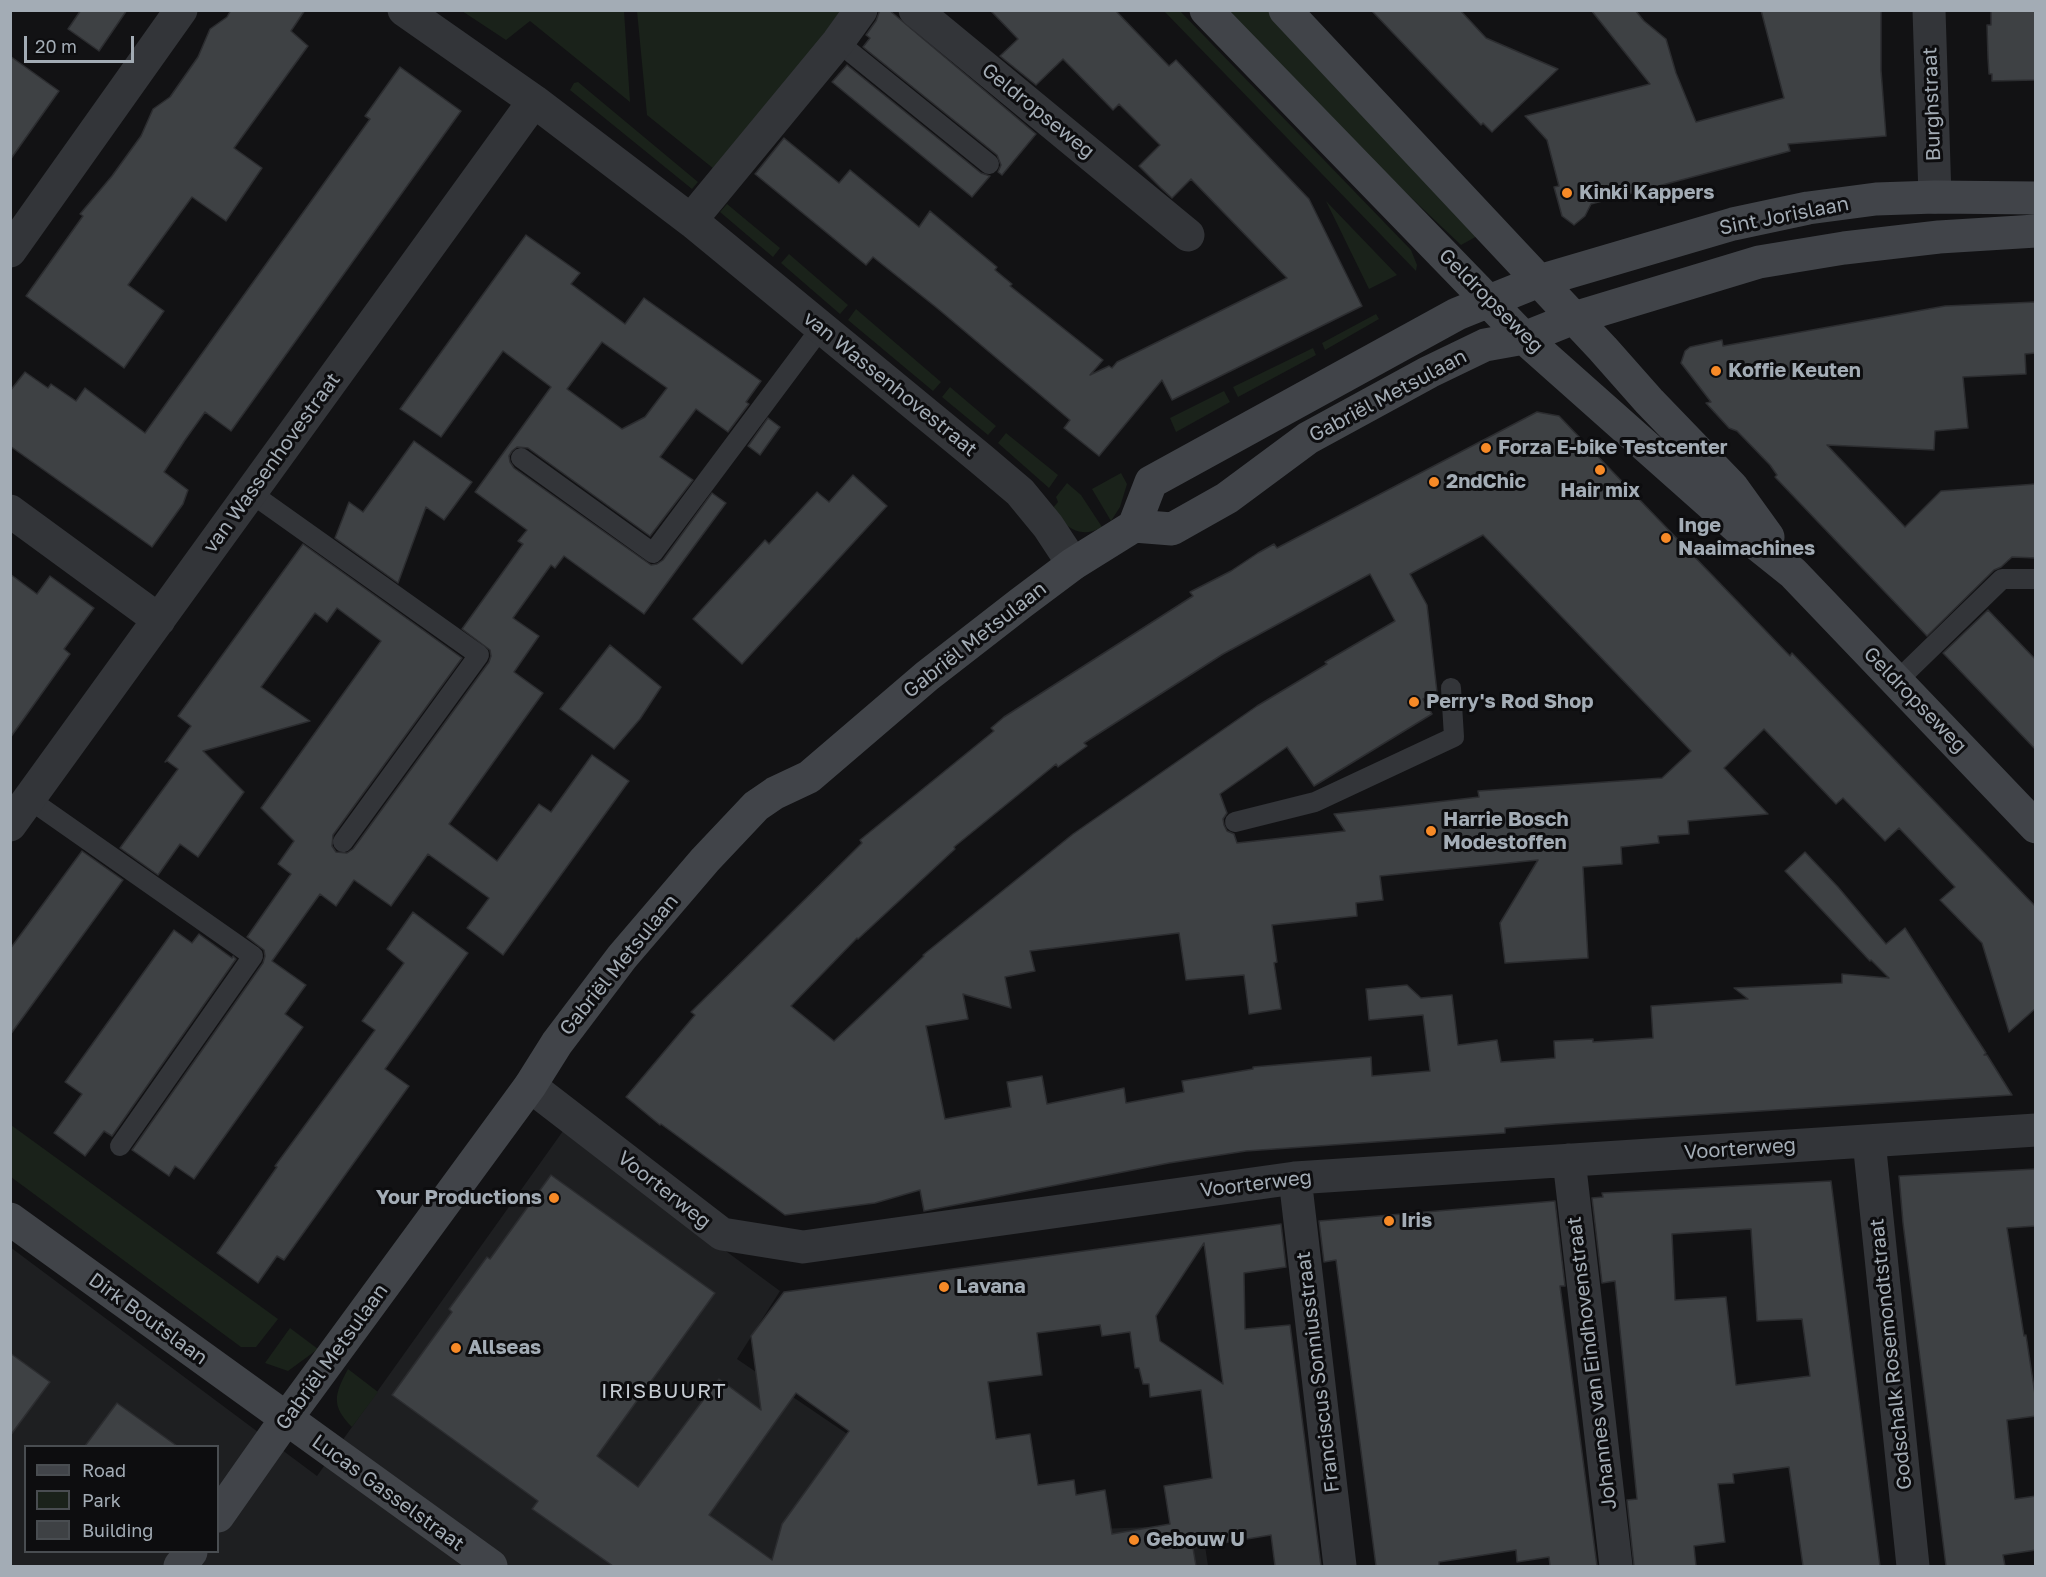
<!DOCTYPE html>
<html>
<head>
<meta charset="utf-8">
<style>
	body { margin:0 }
	#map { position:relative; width:2046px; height:1577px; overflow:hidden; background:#121214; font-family:"Golos Text",sans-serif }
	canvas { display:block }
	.frame { position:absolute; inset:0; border:12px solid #a3acb5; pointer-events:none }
	.legend { position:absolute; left:24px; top:1445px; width:195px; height:108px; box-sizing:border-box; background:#0d0d0f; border:2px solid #494d51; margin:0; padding:8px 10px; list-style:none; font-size:18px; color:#a3acb5 }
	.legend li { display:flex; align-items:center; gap:12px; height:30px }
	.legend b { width:30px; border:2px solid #494d51 }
	.scale { position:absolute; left:24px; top:36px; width:110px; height:27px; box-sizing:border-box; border:3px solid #a3acb5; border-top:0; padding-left:8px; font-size:18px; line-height:21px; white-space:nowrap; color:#a3acb5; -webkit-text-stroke:4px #0d0d0f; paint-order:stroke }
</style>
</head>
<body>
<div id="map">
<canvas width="2046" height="1577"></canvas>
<div class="frame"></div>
<ul class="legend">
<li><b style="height:8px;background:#414449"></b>Road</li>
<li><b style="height:16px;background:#1a221a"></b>Park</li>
<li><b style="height:16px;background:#3e4144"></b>Building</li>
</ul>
<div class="scale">20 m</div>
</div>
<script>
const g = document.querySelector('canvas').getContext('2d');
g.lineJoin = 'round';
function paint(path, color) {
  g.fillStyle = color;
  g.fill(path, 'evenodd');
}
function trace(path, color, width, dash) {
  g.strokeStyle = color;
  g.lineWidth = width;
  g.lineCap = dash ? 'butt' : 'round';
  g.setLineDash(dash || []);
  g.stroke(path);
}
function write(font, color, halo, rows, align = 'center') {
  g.font = font + ' "Golos Text",sans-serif';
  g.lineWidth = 6;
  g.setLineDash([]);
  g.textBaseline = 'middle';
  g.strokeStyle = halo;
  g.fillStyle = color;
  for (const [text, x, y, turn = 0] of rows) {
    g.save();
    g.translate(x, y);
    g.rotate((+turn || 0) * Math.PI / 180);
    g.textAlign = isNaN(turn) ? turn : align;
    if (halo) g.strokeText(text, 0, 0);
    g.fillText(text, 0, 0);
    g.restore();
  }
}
paint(new Path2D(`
	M563,1131L780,1291L737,1359L993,1533L1202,1525L1208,1566H11L10,1247L317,1476ZM26,1446H218V1552H26Z`), '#1e1f21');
paint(new Path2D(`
	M462,11H624L630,102L530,21L506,40Z
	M637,11H845L714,169L647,115Z
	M1164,11H1180L1411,250L1417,265L1416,271Z
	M1227,11H1268L1479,235L1461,245L1366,155Z
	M578,82L698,182L692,189L570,90L574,83Z
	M1326,201L1397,275L1369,289Z
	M727,204L780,248L773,257L720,212Z
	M789,254L848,305L840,314L781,263Z
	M856,309L941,382L933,391L848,320Z
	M1376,314L1379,319L1325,350L1322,343Z
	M1313,348L1316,355L1238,397L1233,387Z
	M950,387L996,426L988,435L942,397Z
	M1224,391L1230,402L1176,432L1170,418Z
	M1006,433L1058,475L1049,488L998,443Z
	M1121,473L1127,484L1120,507L1111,521L1092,489Z
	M1067,483L1081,495L1102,527C1080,540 1065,527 1052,509L1058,502L1056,497Z
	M11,1125L278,1319L256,1347H241L11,1177Z
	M290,1328L318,1349L288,1371L265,1363Z
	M348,1369L378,1392L352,1427C331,1406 334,1395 348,1369Z`), '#1a221a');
const building = new Path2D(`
	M81,10H127L99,51L68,29Z
	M231,10H305L291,31L308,46L234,148L262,168L226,221L192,197L128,285L164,311L124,368L26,296L83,216L80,214L112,176L141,136L153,109L170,97L198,57L210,29L227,17Z
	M880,10H889L1036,134L1002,175L998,172L1001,165L997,155L863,47L870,38L866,35L876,21Z
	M990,10H1115L1169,66L1176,60L1309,199L1362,306L1172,400L1162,380L1099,456L1064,428L1070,420L937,308L873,257L866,265L755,174L784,138L839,183L850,170L919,227L930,211L997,267L995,270L1012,284L1010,286L1103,360L1090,375L1109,366L1112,368L1117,362L1287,278L1191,179L1172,198L1161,188L1139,166L1160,145L1119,104L1113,110L1063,59L1036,85L1000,56L1018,39Z
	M1371,10H1460L1486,38L1558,69L1492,132L1483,123L1481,125Z
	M1591,10H1635L1644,21L1666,39L1676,73L1696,122L1784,98L1761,10H1881V70L1886,136L1788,144L1790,151L1591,204L1585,216L1574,225L1562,216L1554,187L1559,186L1547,140L1525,116L1650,84Z
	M1991,10H2036V80L1992,81V74H1989L1988,58L1987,25H1991Z
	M10,56L59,91L10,160Z
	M847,65L981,173L990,176L972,197L832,82Z
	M400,67L461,111L231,431L205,412L185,440L164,472L188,490L183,504L152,547L10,446V391L25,372L48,388L51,384L76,401L85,388L145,433L370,119L365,116Z
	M526,235L580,273L571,284L625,324L644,298L761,381L746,402L749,404L728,432L696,409L660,457L693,480L650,536L528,448L517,447L512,451L509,456L510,462L514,468L651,565L657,564L663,560L712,493L726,503L644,614L564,556L555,568L551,565L513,618L539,636L514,672L543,693L449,824L497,861L539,804L551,812L592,755L629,781L503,955L467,928L489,898L428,854L391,906L354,880L336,906L320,894L272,961L306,985L285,1014L303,1027L194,1179L175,1166L169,1176L132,1150L263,963L265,956L264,950L247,937L291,874L278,864L294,841L261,808L381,641L337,608L327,622L315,613L261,687L310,721L203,751L244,792L198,857L180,844L158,875L120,848L178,769L167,761L165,762L191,726L178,716L303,544L462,658L333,835L332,846L336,852L347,853L353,849L489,662L491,656L490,650L462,629L523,544L518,541L527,530L475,492L551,387L503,351L441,437L400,409ZM602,342L667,388L645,417L622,429L567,389Z
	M2036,302V353L2025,354L2026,374L1963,377L1968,428L1935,431L1934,450L1827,445L1905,527L1941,491L2036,484V558L2012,557L2001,567L1994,570L1927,636L1775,477L1777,475L1770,465L1737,431L1729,428L1706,403L1711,402L1681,363L1685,351L1690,347L1722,340L1723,346L1945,306Z
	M1537,412L1559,416L1790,656L1792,653L2036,907V1008L2009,1032L1982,943L1940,900L1955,887L1899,828L1885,841L1843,798L1836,804L1764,729L1724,768L1768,814L1688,821L1689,834L1658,836L1659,843L1621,847L1622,864L1583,867L1588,958L1505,963L1500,923L1538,860L1380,876L1383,900L1356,903L1357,916L1272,925L1277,962L1274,963L1281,1009L1249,1014L1244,975L1186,980L1179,933L1030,951L1035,971L1005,977L1011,1008L963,994L968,1019L926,1026L945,1119L1011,1107L1007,1082L1042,1076L1047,1104L1124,1088L1126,1103L1184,1092L1182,1081L1253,1069V1067L1371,1057L1372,1076L1430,1071L1423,1015L1369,1020L1366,989L1407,985L1421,998L1452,995L1458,1045L1497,1040L1501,1062L1555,1058L1554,1041L1593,1039V1042L1653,1038L1651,1006L1748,999L1734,988L1842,983V974L1889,978L1871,960L1870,961L1785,871L1805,852L1838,887L1886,944L1905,928L1986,1053L1984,1055H1987L2012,1095L1555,1124L1505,1128V1133L1246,1151L1169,1163L924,1211L920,1190L875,1203L785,1215L661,1124L660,1125L626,1097L695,1015L691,1012L862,843L860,840L994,731L991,728L1004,717L1193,596L1190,592L1231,571L1258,553L1274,544L1277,548ZM1483,535L1691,751L1662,778L1478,791L1479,797L1334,814L1345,831L1237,843L1234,834L1227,831L1224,825L1223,819L1227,813L1220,794L1287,747L1314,786L1432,714L1423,699L1437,692L1427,605L1410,574ZM1370,574L1395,621L1325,662L1327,664L1257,706L1073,834L923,955L924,956L834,1041L791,1006L857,938L858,939L955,849L954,847L1056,764L1058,767L1087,746L1084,743L1223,654Z
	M768,418L780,427L760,455L748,446Z
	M414,441L472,482L444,520L426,507L398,583L335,538L349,502L363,512Z
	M853,475L887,506L742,664L693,619L765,540L769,544L817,492L829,502Z
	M10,574L37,594L50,576L94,608L64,649L70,654L10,738Z
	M1988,610L2036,660V750L1943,653Z
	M610,645L661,687L640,719L614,749L560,709Z
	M82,851L123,880L10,1035V949Z
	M413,912L468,953L385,1069L409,1086L284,1260L277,1256L258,1283L217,1253L277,1167L275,1166L375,1030L362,1021L404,963L387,949Z
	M174,930L192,943L199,934L232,958L233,956L236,959L112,1136L104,1131L85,1156L54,1133L82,1094L65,1082Z
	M2036,1169V1226L2007,1228L2024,1336L2026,1335L2036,1401V1416L2007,1420L2015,1499L2036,1496V1550L2003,1555L2005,1566H1946L1903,1223L1899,1176Z
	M551,1175L715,1293L597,1456L638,1487L719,1379L761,1410L751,1336L784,1292L1281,1224L1286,1267L1244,1273L1245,1329L1290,1325L1321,1566H1275L1271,1535L1193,1548L1196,1566H613L532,1509L538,1501L392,1395L452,1312L449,1309L487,1257L490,1259ZM1204,1243L1223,1384L1160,1341L1156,1316ZM1100,1325L1102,1336L1130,1332L1135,1368H1139L1143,1384H1149L1150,1397L1201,1390L1212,1478L1164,1486L1170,1524L1112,1534L1105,1490L1076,1495L1074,1480L1038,1485L1030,1434L996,1439L988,1382L1042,1375L1037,1333ZM796,1393L849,1431L782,1524L772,1560L709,1515Z
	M1831,1181L1880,1566H1803L1789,1467L1733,1474L1734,1483L1718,1484L1725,1542L1694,1546L1696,1566H1634L1627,1500L1637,1499L1615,1281L1602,1283L1592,1198L1603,1197L1602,1193ZM1751,1229L1757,1321L1802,1319L1810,1376L1736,1385L1726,1297L1675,1300L1672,1234Z
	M1555,1201L1565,1286H1560L1597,1566H1550L1549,1557L1517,1562L1516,1550L1439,1562V1566H1376L1336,1260L1324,1262L1319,1221Z
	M10,1353L50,1382L10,1436Z
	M117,1403L177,1446H85Z`);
paint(building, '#3e4144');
trace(building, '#2c2d30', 1.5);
trace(new Path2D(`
	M838,42L989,164
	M521,458L653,553L821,328
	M251,493L479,655L343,842
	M1897,681L2002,579H2036
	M29,799L253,956L120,1146
	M1235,822L1315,802L1454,737L1451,688`), '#333539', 20);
trace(new Path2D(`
	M404,10L534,101L693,222L981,459L1020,492L1048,526L1073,564
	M915,10L1188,235
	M1929,10L1935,197
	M691,220L838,42L861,10
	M10,251L181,10
	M10,511L159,620
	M10,825L534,101
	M530,1086L722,1234L803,1247L1295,1178L2036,1130
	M1869,1141L1913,1566
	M1569,1160L1616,1566
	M1295,1178L1340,1566`), '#333539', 33);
trace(new Path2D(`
	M1206,10L1524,338L1748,537L1793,573L2036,827
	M1285,10L1603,349L1649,401L1732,487L1768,537
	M1134,526L1172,529L1227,498L1308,438L1429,372L1485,345L1524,338L1574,318L1759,262L1844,248L1939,237L2036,231
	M10,1219L491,1566
	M218,1516L286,1419L530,1086L557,1043L622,957L705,860L756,806L775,793L809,777L927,676L1021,603L1073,564L1134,526L1151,482L1457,314L1539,281L1733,224L1808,208L1876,199L1935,197L2036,198
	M180,1566L191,1552`), '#414449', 33);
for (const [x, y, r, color] of [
	[1567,193,6,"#f78a27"],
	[1716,371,6,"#f78a27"],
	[1486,448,6,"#f78a27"],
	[1600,470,6,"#f78a27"],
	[1434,482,6,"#f78a27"],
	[1666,538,6,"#f78a27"],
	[1414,702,6,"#f78a27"],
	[1431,831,6,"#f78a27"],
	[554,1198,6,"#f78a27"],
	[1389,1221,6,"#f78a27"],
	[944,1287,6,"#f78a27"],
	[456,1348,6,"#f78a27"],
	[1134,1540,6,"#f78a27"]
]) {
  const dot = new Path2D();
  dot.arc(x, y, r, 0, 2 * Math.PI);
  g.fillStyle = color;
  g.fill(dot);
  trace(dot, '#0d0d0f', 2);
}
write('20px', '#a3acb5', '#0d0d0f', [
	["Burghstraat",1932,104,-92],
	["Geldropseweg",1038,111,39],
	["Sint Jorislaan",1784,216,-11],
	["Geldropseweg",1491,301,45],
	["van Wassenhovestraat",890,384,39],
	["Gabriël Metsulaan",1388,396,-28],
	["van Wassenhovestraat",272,463,-54],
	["Gabriël Metsulaan",975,640,-38],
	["Geldropseweg",1915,700,46],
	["Gabriël Metsulaan",619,965,-51],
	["Voorterweg",1740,1149,-4],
	["Voorterweg",1256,1184,-7],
	["Voorterweg",664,1190,38],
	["Dirk Boutslaan",148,1319,36],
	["Godschalk Rosemondtstraat",1891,1354,-96],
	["Gabriël Metsulaan",332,1357,-54],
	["Johannes van Eindhovenstraat",1592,1363,-97],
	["Franciscus Sonniusstraat",1318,1372,-97],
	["Lucas Gasselstraat",388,1493,36]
]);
write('bold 20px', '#a3acb5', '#0d0d0f', [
	["Kinki Kappers",1579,193],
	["Koffie Keuten",1728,371],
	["Forza E-bike Testcenter",1498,448],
	["2ndChic",1446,482],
	["Hair mix",1600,491,"center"],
	["Inge",1678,526],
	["Naaimachines",1678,549],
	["Perry's Rod Shop",1426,702],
	["Harrie Bosch",1443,820],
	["Modestoffen",1443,843],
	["Your Productions",542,1198,"right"],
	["Iris",1401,1221],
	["Lavana",956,1287],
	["Allseas",468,1348],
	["Gebouw U",1146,1540]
], 'left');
g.letterSpacing = '1.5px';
write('21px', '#c4cad1', '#0d0d0f', [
	["IRISBUURT",664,1391]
]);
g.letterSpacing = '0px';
</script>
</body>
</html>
